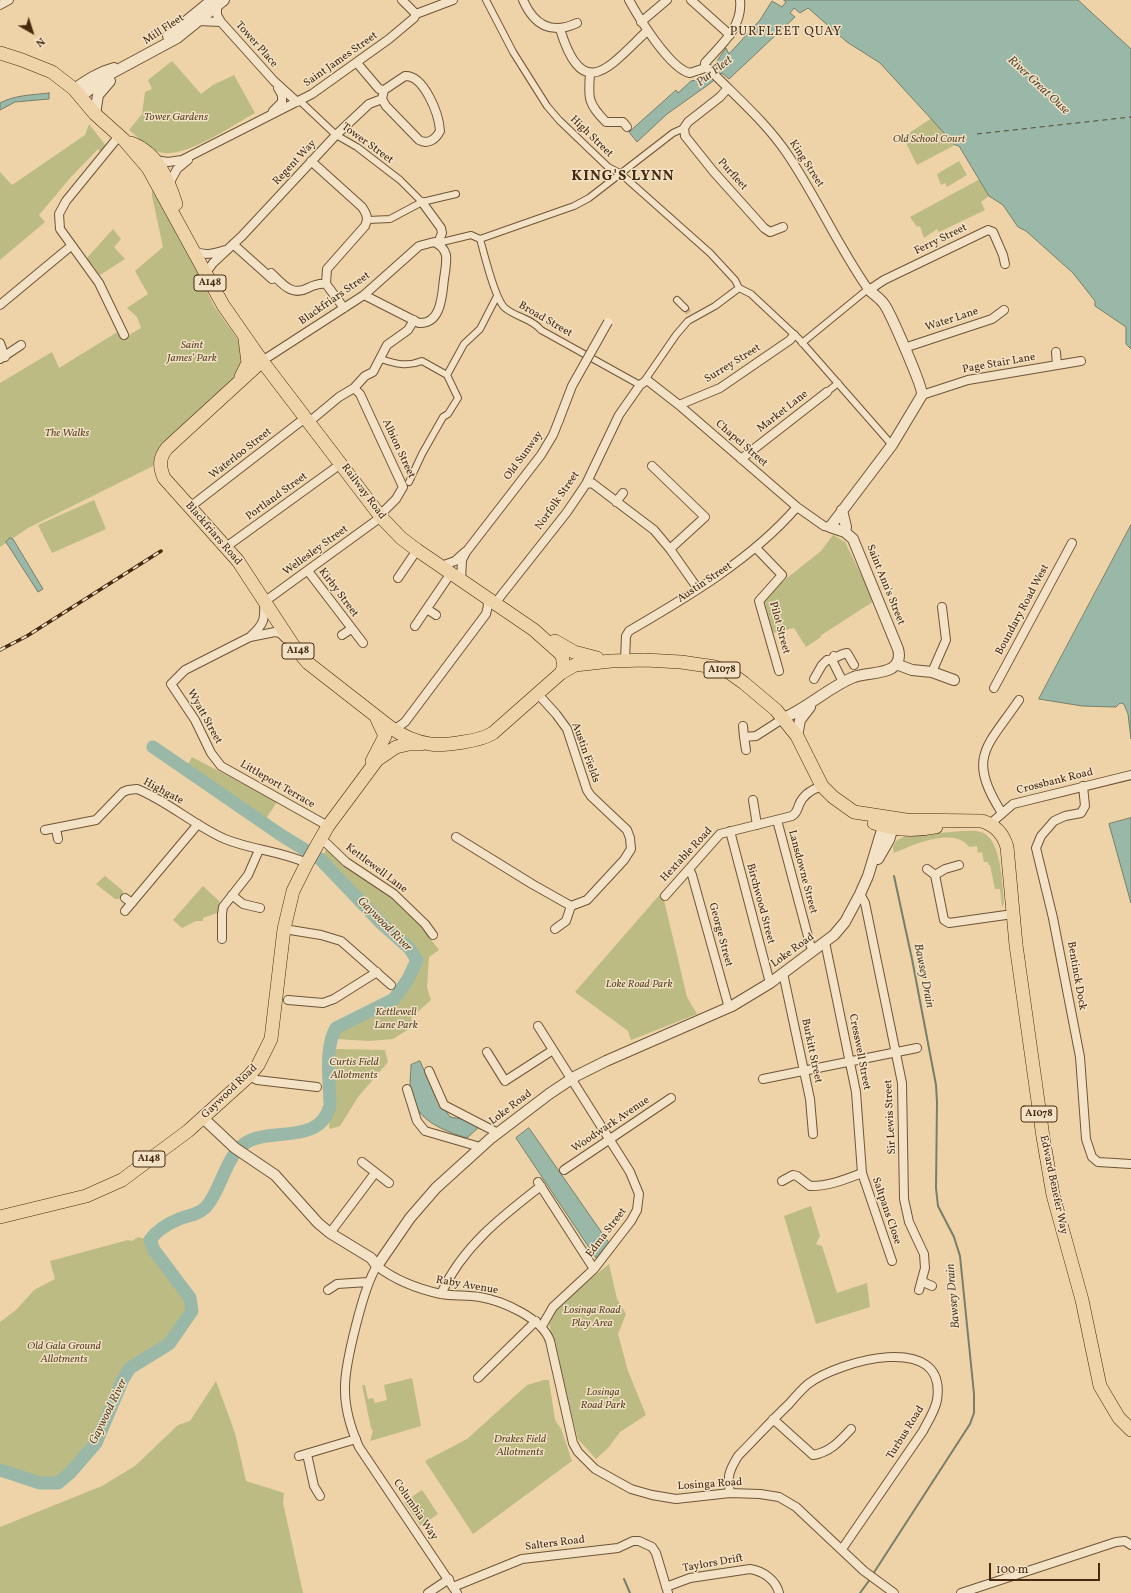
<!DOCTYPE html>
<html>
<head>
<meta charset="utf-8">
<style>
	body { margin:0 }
	#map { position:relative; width:1131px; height:1593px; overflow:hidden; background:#edd3a7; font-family:Vollkorn,serif }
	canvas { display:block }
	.north { position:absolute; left:12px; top:12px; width:40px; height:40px; -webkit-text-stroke:3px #f3e2c6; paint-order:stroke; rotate:141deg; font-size:11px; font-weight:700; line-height:16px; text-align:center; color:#452a10 }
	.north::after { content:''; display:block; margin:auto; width:14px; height:18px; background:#452a10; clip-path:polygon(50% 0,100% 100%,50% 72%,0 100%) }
	.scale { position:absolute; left:989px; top:1563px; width:111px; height:18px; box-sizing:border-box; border:2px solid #452a10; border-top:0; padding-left:5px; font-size:12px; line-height:14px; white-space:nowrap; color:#452a10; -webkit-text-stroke:3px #f3e2c6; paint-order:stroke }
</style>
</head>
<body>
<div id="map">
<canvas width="1131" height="1593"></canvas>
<div class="north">N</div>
<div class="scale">100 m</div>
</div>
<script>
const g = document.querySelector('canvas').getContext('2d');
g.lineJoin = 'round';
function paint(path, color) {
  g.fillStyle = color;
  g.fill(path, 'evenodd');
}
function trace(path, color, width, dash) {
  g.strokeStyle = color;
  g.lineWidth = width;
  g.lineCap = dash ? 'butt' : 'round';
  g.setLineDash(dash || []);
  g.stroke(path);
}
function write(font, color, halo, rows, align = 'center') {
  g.font = font + ' Vollkorn,serif';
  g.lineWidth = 3;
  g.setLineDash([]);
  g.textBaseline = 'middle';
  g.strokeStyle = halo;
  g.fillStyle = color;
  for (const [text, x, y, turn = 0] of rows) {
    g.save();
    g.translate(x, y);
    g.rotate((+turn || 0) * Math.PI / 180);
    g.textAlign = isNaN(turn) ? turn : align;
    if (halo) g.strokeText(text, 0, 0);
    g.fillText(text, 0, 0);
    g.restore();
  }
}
paint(new Path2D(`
	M172,61L201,94L213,85L234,75L255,113C233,125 183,160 159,152C149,149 138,137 129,130L142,114L145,92L152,89L148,80Z
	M932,118L955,145L917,165L903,137Z
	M89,124L107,147L101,153L98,149L71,177L39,215L45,222L0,260V172L12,185L85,135Z
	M959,161L967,175L947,187L945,183L941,185L937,174Z
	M980,179L989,196L981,202L985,210L939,232L937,229L924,238L920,226L917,227L910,217Z
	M157,189L214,306L246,351L242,371L155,454L153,466L28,528L0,547V383L52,352L59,368L119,331L124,338L141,328L137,317L127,308L148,294L135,271L163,247L152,196V191Z
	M113,229L121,239L114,247L125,259L100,275L87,258Z
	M94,500L106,529L52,553L38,525Z
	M833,535L845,542L874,601L820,636L821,637L806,647L794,628L773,633L764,599L787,578L821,551Z
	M192,757L277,802L261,826L215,792L184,771Z
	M962,831C968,831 975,830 981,832C1002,839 1002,885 1004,903L1002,907L1000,889H995L990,865H988V862H984L982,852L978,853L977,846L969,847C955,826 912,845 894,853L893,847L896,841L905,836Z
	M327,848L411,913L439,950L429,957L427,988L431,1000L411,1018L414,1026L393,1039L369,1041L336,1039L337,1030C369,1017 395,1010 412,978C416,972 420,965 419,958C416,945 369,907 357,895C345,882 334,869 322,857Z
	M105,876L122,890L124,895L121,899H115L96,884Z
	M203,886L220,902L217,913L203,918V921H196L182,928L173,920Z
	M662,892L687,997L697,1014L631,1040L628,1031L575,992Z
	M335,1049L385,1050L388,1062L358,1097L340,1126L330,1129L329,1127L332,1101Z
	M811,1206L820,1236L816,1244L822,1246L837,1293L867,1283L870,1307L816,1324L784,1216Z
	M138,1237L150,1240L154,1250L190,1298L192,1311L169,1344L130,1368L123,1379L96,1443L70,1473L58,1483H40L0,1470V1322L16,1310L34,1290L55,1279L50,1261L128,1240L132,1241Z
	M609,1264L617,1299L626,1314L618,1334L628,1371L646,1415L620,1432L609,1447L596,1459L578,1439L549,1324L558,1306Z
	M412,1378L421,1426L370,1441L373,1431L371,1428L362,1385H365L368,1399L373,1398L375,1403L387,1400L384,1385Z
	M544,1380H549L555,1420L561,1429L572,1461L473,1534L425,1461L467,1439L527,1385Z
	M216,1381L235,1433L246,1481L284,1493L283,1503L303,1593H0V1527L102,1486L135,1466L178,1425L190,1421Z
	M422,1490L438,1514L421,1526L404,1502Z`), '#bcbb84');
const water = new Path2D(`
	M784,0H1078L1131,49V349L1126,344V327L1095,306V301L1073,273L1026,231L1018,227L1003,205L989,196L959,146L955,145L880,63L847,42L808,8L800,13L794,8L790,13L795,17L729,79L722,73L712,82L667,114L637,142L629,132L676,90L678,93L691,81L706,78L716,68L714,65L726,48L729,54L760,20L772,1L782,7L786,2Z
	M49,93V99L15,102L0,110V103C15,95 32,95 49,93Z
	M1131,525V739L1128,714L1124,704L1120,703L1116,707L1082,706L1039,699Z
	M10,538L13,539L43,589L38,592L6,542Z
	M1131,818V903L1109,824Z
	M420,1061L436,1097L450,1117L468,1120L479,1127L467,1138C444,1131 415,1120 411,1093C409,1084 411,1074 411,1065Z
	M529,1128L609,1243L596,1258L516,1138Z`);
paint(water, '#99b8a8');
trace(water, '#777f6b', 1);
trace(new Path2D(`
	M873,1574L970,1424L974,1413V1394L960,1256L954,1237L938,1206L936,1188L937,1102L936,1085L912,959L894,876
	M624,1579L630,1593
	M860,1593L871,1578`), '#777f6b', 2);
trace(new Path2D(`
	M0,1470L40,1483H58L70,1473L96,1443L123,1379L130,1368L169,1344L192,1311L190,1298L154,1250L150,1240C157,1230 167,1224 179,1219C189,1215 198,1215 206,1207C223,1188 226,1150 251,1140C277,1129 320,1143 330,1106C330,1083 324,1048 336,1028L394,999L408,979L417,960L409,948L381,923L320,859L281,835L153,747`), '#99b8a8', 13);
trace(new Path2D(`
	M977,134L1131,117`), '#56462e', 1, [5, 4]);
trace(new Path2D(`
	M685,308L691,315`), '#cbb189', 6, [6, 3]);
const pedestrian = new Path2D(`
	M486,0L513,52L547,106L559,120L608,167L620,173L710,253L735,280L739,288L751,294L799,339L892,445
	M300,101L336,135L357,147L400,180L422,202
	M368,220L390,219L422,202L456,194
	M480,239C484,253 495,300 505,308C517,318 531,318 541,330L640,385
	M438,243L471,235L480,239L574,206L589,198L673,133L684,128
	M677,300L685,308
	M802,343L868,289
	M381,359C396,364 407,367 422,361L447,375L458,398L448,414L443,417L422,454L409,482
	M447,375L464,344L480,329L497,296
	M645,380L676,335L688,321L715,306L739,288
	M827,392L838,383`);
const minor = new Path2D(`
	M402,0L416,14
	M523,0C534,25 551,35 577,23
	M629,0C639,18 670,69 690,73L705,68
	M691,0L730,35
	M217,2V15L221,22L274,81L297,102
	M0,5L9,0
	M416,14L453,0
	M198,21L221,22
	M641,22L667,0
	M560,29C583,104 609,67 647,31
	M357,63L379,89L384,90
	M705,68L709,69C736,97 766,122 788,155C817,198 838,246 868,289
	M705,68V63C721,45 743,27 740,0
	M590,74C588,98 588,104 606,122H623L627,127
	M405,76C424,75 439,114 440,131C436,139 428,145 419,140L386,106L382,99L384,90Z
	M728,88L720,97L688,122L684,128L685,136L713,171L764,228L770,232L783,227
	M273,111L282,102V95L278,88
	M119,136L66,201L59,214L60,229L99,283L124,335
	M155,160L168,162L182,160L312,94L389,39L414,18L416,14
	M311,161L362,207C366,213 369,218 365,226L327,269L326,284L344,308
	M169,184L177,169L188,160
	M422,202L441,228L442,233L438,243
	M234,245L272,279
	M194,251C205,256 213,254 225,250
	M271,273C282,283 291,297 308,288C314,285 319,283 326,284
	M205,274L213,263L242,236L336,135L369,104L382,99
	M869,290L884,280L988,230L993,232L1003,255L1005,264
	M0,305L71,246
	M0,343L5,357
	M904,348L992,319L1004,310
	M1056,352L1057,365
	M0,359L21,345
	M262,361L364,295L419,246L434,242C439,244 444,248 446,255C447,262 445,272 444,279C442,294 442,324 419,323L364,295
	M354,388L360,394L403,487L396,499L380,515
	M922,395L968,380L1081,361
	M679,405L720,388L790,340L794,335
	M309,422L339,397L354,388L365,376L373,372L387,345L408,330L414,320
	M741,459L827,392
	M652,466L705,517L670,549
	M586,484L592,483L654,530L670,549L698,589
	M616,502L623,493
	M190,507L305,418
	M226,547L342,463
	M756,548L782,575L759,601L779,671
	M441,566L455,561L465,552
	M308,571L363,643
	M398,578L417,550
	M461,580L462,560L466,552L541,455L553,435L559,420
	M496,602L567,512L586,484L619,415L640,385L647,380L679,405L797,507L824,526L830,527
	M427,609L436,615
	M415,626L451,573
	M342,635L351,629
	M251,636C264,624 265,620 264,602L381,517
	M285,638L280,633L275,632L250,637L185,670L171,684L195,720L211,753L221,766L328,826
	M834,656L832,660L843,682
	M625,661L626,636L629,631C689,596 752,559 797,507
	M932,672L946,640L942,607
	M814,679L822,665L827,660C835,660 839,654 847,653L854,665
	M994,688L1072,543
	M743,726L744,737
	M394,730L405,722L486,614L488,606L487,598
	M746,750L744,737L756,736L784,718
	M1083,786L1085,806L1081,813L1065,816L1054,821L1041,836L1036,848L1053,918L1080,1057L1086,1139L1092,1157L1098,1162L1131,1164
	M753,800L757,825
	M1002,813C966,757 987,747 1019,700
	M777,820L810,944L813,951
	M990,824L1013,804L1131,775
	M56,829L58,839
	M45,830L96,820L123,792L128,790L137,789C166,800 195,826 225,839C252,850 280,851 307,863
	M730,831L770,983
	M456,837L532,884L571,906L587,900L624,860L631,849L630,838L627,830L591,796L587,790L567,729L556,714L537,693
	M321,838L346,862L394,894L425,924L433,935
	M959,865L945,869L935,875L944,920L949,923L1013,914
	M689,869L692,875L729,1008
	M927,869L935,875
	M860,894L865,903L902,1083L904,1199L909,1222L924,1254L925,1268L919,1290
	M232,895L243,904L260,908
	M665,896L720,834L792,816C797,813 797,810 799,805C803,794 813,789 822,786
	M125,898L132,903
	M125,911L198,824
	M284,929L321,935L341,941L391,985
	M555,929L566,921L571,906
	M222,939V914L223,907L248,875L259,850
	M825,942L856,1092L862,1173L892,1261
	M783,973L810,1099L813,1134
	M288,1000L323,1003L334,999L377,972
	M538,1026L630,1172L639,1194L637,1210L631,1221L594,1269L553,1307L542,1326
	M487,1052L505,1081L553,1050
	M429,1071L444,1105L498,1133
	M249,1076L257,1080L317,1087
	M763,1079L917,1048
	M407,1089L417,1121L425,1131L480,1147
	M362,1162L389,1183
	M564,1170L671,1098
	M782,1181L793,1175L797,1176L810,1186C829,1186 844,1180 862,1173
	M538,1182L594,1269
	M330,1233L375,1173
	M923,1282L932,1286
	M328,1290L337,1284L368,1282
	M441,1294C462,1247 501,1217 541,1186
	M478,1378L536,1321
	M773,1419L813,1455C830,1452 839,1442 851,1429
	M307,1454L314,1486L320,1496
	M299,1456L356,1439
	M730,1493C727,1476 729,1471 738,1456C755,1439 771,1421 789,1404C795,1397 801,1390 808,1384C838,1361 948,1330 937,1400C935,1411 928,1421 923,1431L842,1549
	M453,1587L522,1559L618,1548L633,1541H639L652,1547L656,1553L668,1593
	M666,1587L690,1578L750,1569C763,1571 776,1580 779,1593
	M428,1593L449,1579
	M457,1593L359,1447C351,1429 345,1410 345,1390C344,1366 364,1285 377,1266C395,1280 418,1289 441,1294C453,1296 467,1295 480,1297C503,1301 542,1318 550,1341L573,1443L578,1452L595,1469L631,1489L652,1495L676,1499L730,1493L760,1494L779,1497L796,1507L864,1571L894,1593
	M961,1593L1116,1542L1125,1541L1131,1545`);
const tertiary = new Path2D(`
	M168,36L212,0
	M74,89C87,80 99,72 114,68
	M80,97L112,73L177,38L224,0
	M95,114L98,95L110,81
	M842,510L846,527L845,532
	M896,664L912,670L932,672L954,680
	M784,718C809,707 829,687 854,677C865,673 883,674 892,668C899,663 900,656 898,649L853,539L845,532L830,527L892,445L922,395C923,387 890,312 884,304C880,298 873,294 868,289
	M797,736L800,720L810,707
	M878,859L889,840L895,821
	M203,1118L235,1148L275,1175L318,1223L330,1233L371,1258L377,1266L410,1218L436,1188L490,1139L549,1094L576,1076L606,1061L732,1006L770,983L834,935L845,922L860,894L868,876L885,820`);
const primary = new Path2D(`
	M0,53L22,60L52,72L74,89L95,114L124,140L148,168L223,305L262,361L381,517L401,538L417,550L534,630L562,655L564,667L561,673
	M131,143C158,153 168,179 176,204
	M262,361L167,448C159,458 159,466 164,478L238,561L293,645L308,663L390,727C401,735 416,742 430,744C444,746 481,741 493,733L561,673L575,665L611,661L645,660L681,662L715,667L730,673L744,683L776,710L797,736L822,786L833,797L854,812L906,820L982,821C995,825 1003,833 1007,847L1016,945L1043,1137L1053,1195L1082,1300L1100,1386L1119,1418L1131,1430
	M241,377L248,363L245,339
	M555,641L574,652L597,658
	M372,761L385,736L377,719
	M874,823C893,830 916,831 936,827
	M0,1217L86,1196L122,1180L188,1131L249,1076L258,1065L271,1039L284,929L293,891L307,863L328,826L377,760L396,747L409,744H421`);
trace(pedestrian, '#6f5436', 8);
trace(minor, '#6f5436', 10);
trace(tertiary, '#6f5436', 12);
trace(primary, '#452a10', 14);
trace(pedestrian, '#f3e2c6', 6);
trace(minor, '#f3e2c6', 8);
trace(tertiary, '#f3e2c6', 10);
trace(primary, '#edd3a7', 13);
const rail = new Path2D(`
	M0,650L27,636L161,551`);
trace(rail, '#452a10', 3.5);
trace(rail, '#f3e2c6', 2, [6]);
const minorBridge = new Path2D(`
	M559,420L572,386L608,322`);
trace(minorBridge, '#6f5436', 10, []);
trace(minorBridge, '#f3e2c6', 8);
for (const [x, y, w] of [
	[210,283,32],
	[298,651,32],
	[722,670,36],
	[1039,1114,36],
	[149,1159,32]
]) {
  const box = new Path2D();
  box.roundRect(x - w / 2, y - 8, w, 16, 3);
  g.fillStyle = '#f3e2c6';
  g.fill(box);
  trace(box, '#452a10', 1);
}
write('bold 10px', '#452a10', null, [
	["A148",210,283],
	["A148",298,651],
	["A1078",722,670],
	["A1078",1039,1114],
	["A148",149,1159]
]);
write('11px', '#452a10', '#f3e2c6', [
	["Mill Fleet",164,30,-33],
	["Tower Place",256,45,48],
	["Saint James Street",341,60,-35],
	["High Street",591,137,44],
	["Tower Street",367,144,36],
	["Regent Way",295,163,-47],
	["King Street",806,164,57],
	["Purfleet",732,175,48],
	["Ferry Street",941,240,-26],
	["Blackfriars Street",335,299,-35],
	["Broad Street",545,320,30],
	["Water Lane",952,320,-18],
	["Surrey Street",733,364,-32],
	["Page Stair Lane",999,364,-10],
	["Market Lane",783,412,-38],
	["Chapel Street",741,444,41],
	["Albion Street",398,449,65],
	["Waterloo Street",241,454,-38],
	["Old Sunway",524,456,-54],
	["Railway Road",363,492,53],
	["Portland Street",277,497,-36],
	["Norfolk Street",558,501,-55],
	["Blackfriars Road",213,534,49],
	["Wellesley Street",316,551,-36],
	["Austin Street",705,583,-34],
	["Saint Ann's Street",885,585,68],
	["Kirby Street",338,593,53],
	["Boundary Road West",1023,610,-62],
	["Pilot Street",779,628,75],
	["Wyatt Street",204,717,61],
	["Austin Fields",585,753,70],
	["Crossbank Road",1055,782,-14],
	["Littleport Terrace",277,785,30],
	["Highgate",163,792,28],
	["Hextable Road",687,855,-47],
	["Kettlewell Lane",376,869,37],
	["Lansdowne Street",802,872,75],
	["Birchwood Street",760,904,75],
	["George Street",720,935,75],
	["Loke Road",793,951,-36],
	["Bentinck Dock",1076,976,80],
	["Burkitt Street",811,1051,78],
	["Cresswell Street",859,1052,79],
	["Gaywood Road",230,1092,-44],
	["Loke Road",511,1108,-37],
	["Sir Lewis Street",891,1117,-93],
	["Woodwark Avenue",611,1125,-34],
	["Edward Benefer Way",1053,1185,78],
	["Saltpans Close",886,1211,71],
	["Edma Street",607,1233,-53],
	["Raby Avenue",467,1286,10],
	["Turbus Road",906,1433,-58],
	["Losinga Road",710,1485,-4],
	["Columbia Way",415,1510,56],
	["Salters Road",555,1544,-7],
	["Taylors Drift",713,1564,-10]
]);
write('italic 11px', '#5d4727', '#f3e2c6', [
	["Tower Gardens",176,118],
	["Old School Court",929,140],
	["Saint",192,346],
	["James’ Park",192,359],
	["The Walks",67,434],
	["Loke Road Park",639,985],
	["Kettlewell",396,1013],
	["Lane Park",396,1026],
	["Curtis Field",354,1063],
	["Allotments",354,1076],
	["Losinga Road",592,1311],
	["Play Area",592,1324],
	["Old Gala Ground",64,1347],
	["Allotments",64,1360],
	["Losinga",603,1393],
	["Road Park",603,1406],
	["Drakes Field",520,1440],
	["Allotments",520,1453]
]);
write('italic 12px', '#56462e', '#f3e2c6', [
	["Pur Fleet",715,72,-38],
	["River Great Ouse",1038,86,43],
	["Gaywood River",384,925,45],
	["Bawsey Drain",923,976,79],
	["Bawsey Drain",954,1296,-95],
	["Gaywood River",109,1412,-64]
]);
g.letterSpacing = '1px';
write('13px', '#452a10', '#f3e2c6', [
	["PURFLEET QUAY",786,33]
]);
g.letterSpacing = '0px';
g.letterSpacing = '1px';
write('bold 15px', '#452a10', '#f3e2c6', [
	["KING'S LYNN",623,177]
]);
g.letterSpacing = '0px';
</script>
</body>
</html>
